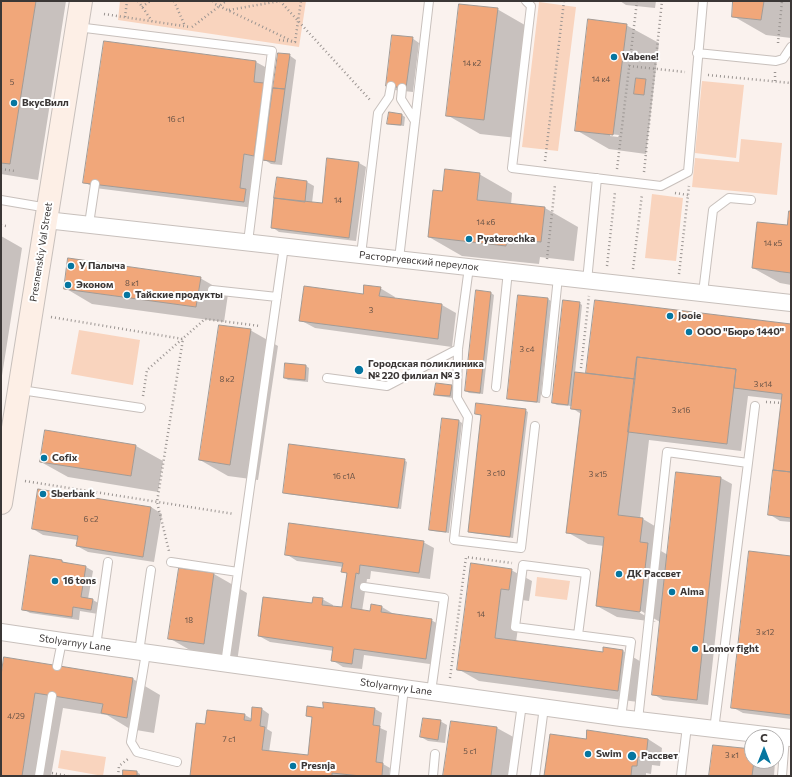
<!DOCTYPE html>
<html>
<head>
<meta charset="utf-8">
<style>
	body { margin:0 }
	#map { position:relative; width:792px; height:777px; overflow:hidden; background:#faf2ee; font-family:Commissioner,sans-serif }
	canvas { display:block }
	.frame { position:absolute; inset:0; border:2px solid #3b3736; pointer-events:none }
	.north { position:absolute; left:744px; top:729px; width:40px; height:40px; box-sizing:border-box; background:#fff; border:1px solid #b1afaf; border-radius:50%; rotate:0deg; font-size:11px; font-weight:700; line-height:16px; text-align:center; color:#3b3736 }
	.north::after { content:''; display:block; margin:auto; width:14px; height:18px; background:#0576a0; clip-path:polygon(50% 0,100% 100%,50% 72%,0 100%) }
</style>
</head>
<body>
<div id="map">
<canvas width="792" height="777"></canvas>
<div class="frame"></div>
<div class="north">С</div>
</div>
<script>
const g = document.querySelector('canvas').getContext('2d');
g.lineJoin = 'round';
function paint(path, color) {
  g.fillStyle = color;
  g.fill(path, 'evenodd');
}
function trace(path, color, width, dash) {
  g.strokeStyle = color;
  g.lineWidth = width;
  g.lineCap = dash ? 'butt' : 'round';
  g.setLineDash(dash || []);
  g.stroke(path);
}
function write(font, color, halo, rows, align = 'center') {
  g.font = font + ' Commissioner,sans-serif';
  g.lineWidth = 4;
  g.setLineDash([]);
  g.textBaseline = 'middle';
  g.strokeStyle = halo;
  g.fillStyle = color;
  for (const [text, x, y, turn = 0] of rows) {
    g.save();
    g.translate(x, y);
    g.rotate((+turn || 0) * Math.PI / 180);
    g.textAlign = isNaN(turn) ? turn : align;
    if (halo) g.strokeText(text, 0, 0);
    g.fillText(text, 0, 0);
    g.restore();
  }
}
paint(new Path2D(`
	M120,1H306L299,47L118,20Z
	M539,2L576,7L558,151L522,147Z
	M702,81L744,85L736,158L695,153Z
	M741,139L782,143L777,195L692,187L695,158L739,162Z
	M652,194L683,198L676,261L645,258Z
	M79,330L140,340L133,385L71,374Z
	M537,577L570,581L567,600L535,596Z
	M61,750L106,757L103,776L58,768Z`), '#f9d4be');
paint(new Path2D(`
	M1,1H66L38,180L1,174Z
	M620,1H656L655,8L626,5Z
	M734,1H791V38L766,35L733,16Z
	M497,9L530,28L517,138L480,134L447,115Z
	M626,25L659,43L646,154L609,149L576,130ZM610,134L619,135L618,137L610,136Z
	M412,38L419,43L413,92L394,90L387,86Z
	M105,42L256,62L267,68L265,85L274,90L289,55L296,60L282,165L271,164L265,160V161L255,160L254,208L95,188L84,182Z
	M390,113L402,115L405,117L404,126L392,125L389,123Z
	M359,163L366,167L356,241L279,232L272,227L278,178L307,182L314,186L312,203L323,205Z
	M479,174L512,193L511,205L545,208L578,227L574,261L540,257L539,264L462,256L429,237L443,193Z
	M791,212V285L780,283L753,268L788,226Z
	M1,236L22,248L1,382Z
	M200,278L228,294L224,322L92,304L65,288Z
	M380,288L395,297L394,299L442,305L456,313L452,347L315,328L300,320Z
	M491,293L494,295L483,394L469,393L466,391Z
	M548,299L551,301L540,403L511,400L508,398Z
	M596,301L791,325V522L780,521L769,514L783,400L748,396L741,451L649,440L640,519H643L663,531L661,551L668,555L721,478L732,484L708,705L663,700L653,694L660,622L636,608L635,610L656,622L617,617L597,606L604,546L588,544L567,532L581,414L572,408V406L557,405L553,403L579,303L582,305L575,373L587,374Z
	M250,330L278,346L258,480L228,476L200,460Z
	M286,364L306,366L309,368L308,382L288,380L285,378Z
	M451,385L455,387L453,398L438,396L435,394Z
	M525,410L528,412L513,538L472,533L469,531L482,416L476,413Z
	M459,421L462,423L449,533L433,531L430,530Z
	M136,446L163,461L158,492L68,477L41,462Z
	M404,460L407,462L401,509L287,494L284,492Z
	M151,507L162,514L154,562L88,552L77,546L78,540L43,535L33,529Z
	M423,542L434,548L430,579L371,571L370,579H367L362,611L371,612L382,607L392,613V615L431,620L442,626L437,665L364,655L362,669L343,667L332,660L334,651L270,642L259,636L322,599L333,605V607L343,608L348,574L342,571L343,567L297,561L286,554Z
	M31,556L62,561L67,564L86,567L93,571L88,599L93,600L100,604L98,614L80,611L79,620L30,613L23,609Z
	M791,557V719L743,713L732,707Z
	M179,569L214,574L247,593L237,662L202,657L169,638Z
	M511,570L532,581L529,601L522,600L516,642L604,654V649L623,651L643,663L638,702L479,681L458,669Z
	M133,679L160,695L154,733L130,729L107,715L63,708L51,776H1V682Z
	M324,703L375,709L382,713L380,728L387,731L383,764L390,768L389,776H191L206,725L208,711L245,715L252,719L262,709L269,714L267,729L272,732L269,752L309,756L313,718L307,715L324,709Z
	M440,721L447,725L445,743L428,741L421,737Z
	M497,728L517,739L512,776H444Z
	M648,739L662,748L660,766L652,765L651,774L646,773V776H545L587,740Z
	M752,750V761H773L775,762L774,776H710Z
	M124,771L137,772L140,774V776H124Z`), '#0003');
const building = new Path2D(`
	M1,1H36L10,164L1,163Z
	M733,1H764L761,20L732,17Z
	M459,4L498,8L484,120L446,116Z
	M588,19L627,24L613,135L575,131Z
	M392,35L413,37L406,88L386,86Z
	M104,41L256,61L254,82L264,83L254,156L244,154L240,188L246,189L244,202L83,183Z
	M278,53L290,54L285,89L273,88Z
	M636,78L646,79L644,95L634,94Z
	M273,88L285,89L275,162L263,160Z
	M389,112L402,114L401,125L387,124Z
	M327,158L359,162L349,238L271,228L274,198L322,203Z
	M445,169L480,173L477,200L545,207L541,242L507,239L506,246L428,237L433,190L442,191Z
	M277,177L307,181L305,202L274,198Z
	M789,211H791V273L752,268L757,222L787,225Z
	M68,258L201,277L196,307L64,289Z
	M364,285L381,287L379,296L442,304L438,339L299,321L304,286L363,294Z
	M476,290L491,292L480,393L465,391Z
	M518,295L548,298L537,402L507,399Z
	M563,300L580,302L568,405L552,403Z
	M595,300L791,324V472L773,470L782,394L734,388L736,369L637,357L635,379L586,373Z
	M219,325L251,329L230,465L199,460Z
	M637,357L736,369L727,444L628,432Z
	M285,363L306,365L305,380L284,378Z
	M575,372L635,379L618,515L643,518L640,542L648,543L640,612L596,606L604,537L566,533L581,410L571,409Z
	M436,383L452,385L450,396L434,395Z
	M476,403L526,409L510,537L468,532L481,415L475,414Z
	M442,418L459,420L446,532L429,530Z
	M45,430L136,445L131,476L40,462Z
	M289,444L405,459L398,508L283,493Z
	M773,470L791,472V518L768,515Z
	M676,472L721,477L697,700L652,695Z
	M38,489L151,507L143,557L76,546L78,536L32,529Z
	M289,523L424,541L419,573L360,565L359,574L356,573L351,608L370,611L371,604L382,606L381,612L432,619L426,659L354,649L352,664L331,661L333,647L258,636L263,597L312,603L313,597L323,598L322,605L342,607L347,573L341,572L343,563L285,555Z
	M749,551L791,556V715L731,708Z
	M30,555L62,560V562L86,566L81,597L93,599L91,610L73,607L72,617L22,610Z
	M471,563L512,569L509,590L501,589L495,638L603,652V647L623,650L618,691L457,670Z
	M179,568L214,573L204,644L168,639Z
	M4,657L133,678L127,718L101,713L103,704L35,693L22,776H1V676Z
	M323,702L375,708L373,725L380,726L376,762L383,763L382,776H361L332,773V776H190L196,723L205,724L207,710L245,714L244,720L251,721L252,707L262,708L260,726L265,727L262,750L308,755L312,717L306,716L307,706L323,708Z
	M423,718L441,720L438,740L420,737Z
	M451,721L497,727L491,776H443Z
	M587,730L648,739L646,758L638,757L637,766H632L631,776H544L550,734L586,739Z
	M713,745L752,749V761H754L752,776H709Z
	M123,770L137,771V776H123Z`);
paint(building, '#f1a77a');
trace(building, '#a29b96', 1);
const lane = new Path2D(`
	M526,1L531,6L512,168L661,186L688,172L703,1
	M77,27L272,51L248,242
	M697,53L776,61L783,59L791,47
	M402,88L401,99L415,121
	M1,200L48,208
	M89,224L95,184
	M361,255L378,113L389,97L391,86
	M399,259L429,1
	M469,267L458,349L457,398L468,417L454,540L521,548L535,426
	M587,281L597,178
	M212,290L277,297
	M703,293L713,210L729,198L751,200
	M327,378L387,386L458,349
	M496,387L508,271
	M21,390L141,408
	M546,393L558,277
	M748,463L755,406
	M171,562L238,572
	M364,587L444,598L431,692
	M578,635L586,573L523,565L515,627L631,642L621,718
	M96,646L108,562
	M139,652L151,570
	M146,653L131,742L137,752L177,762
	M225,664L284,246
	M57,666L62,641
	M638,720L667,452L748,463L714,730
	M39,776L52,696
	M394,776L404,688
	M433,776L435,754
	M512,776L522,704
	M535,776L544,707
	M681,776L687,726
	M782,776L785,737`);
const street = new Path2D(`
	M46,220L791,303
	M1,632L62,641L621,718L791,738`);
const secondary = new Path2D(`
	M1,503L81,1`);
trace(lane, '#c8c0bc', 10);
trace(street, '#c8c0bc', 18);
trace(secondary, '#c8c0bc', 24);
trace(new Path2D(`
	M138,1L152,21
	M174,1L185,26
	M213,1L215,4L292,41
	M280,1L371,101
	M142,7L150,1
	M229,10L280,1
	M104,14L190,27
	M125,17L127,1
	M192,27L226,1
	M279,40L295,42L301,1
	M778,43L782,1
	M629,66L685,72
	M708,75L791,83
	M775,81V72
	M545,161L564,1
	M1,169L15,171
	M617,169L637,1
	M644,172L662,1
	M675,193L688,195
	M1,225L6,226
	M547,259L555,185
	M607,266L615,192
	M633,269L642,194
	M679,274L689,186
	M51,317L183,339L157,502L169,551
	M581,368L589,296
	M143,396L147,370L205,319L260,326
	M766,402L781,403
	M25,481L234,514
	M450,678L466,557L512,563
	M52,773L68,776
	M118,776L119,766L128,759`), '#9a9491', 2.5, [1, 3]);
trace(lane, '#fff', 8);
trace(street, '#fff', 16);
trace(secondary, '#fdefe6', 22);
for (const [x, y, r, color] of [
	[614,57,4,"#0576a0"],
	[14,103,4,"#0576a0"],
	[469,239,4,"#0576a0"],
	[71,266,4,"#0576a0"],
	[68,285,4,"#0576a0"],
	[127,295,4,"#0576a0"],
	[670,316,4,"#0576a0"],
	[689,332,4,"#0576a0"],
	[359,370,5,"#0576a0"],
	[44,458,4,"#0576a0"],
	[43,494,4,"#0576a0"],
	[619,574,4,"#0576a0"],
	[55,581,4,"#0576a0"],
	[672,592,4,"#0576a0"],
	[695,649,4,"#0576a0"],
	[588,754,4,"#0576a0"],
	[632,756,5,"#0576a0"],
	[293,766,4,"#0576a0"]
]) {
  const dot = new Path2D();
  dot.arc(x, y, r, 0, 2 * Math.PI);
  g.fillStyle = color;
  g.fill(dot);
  trace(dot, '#fff', 1.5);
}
write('8px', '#685347', null, [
	["14 к2",472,63],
	["14 к4",601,79],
	["5",12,82],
	["16 с1",176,119],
	["14",338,200],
	["14 к6",486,222],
	["14 к5",773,243],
	["8 к1",132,283],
	["3",371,310],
	["3 с4",527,349],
	["8 к2",227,379],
	["3 к14",763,384],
	["3 к16",681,410],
	["3 с10",496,473],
	["3 к15",598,474],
	["16 c1A",344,476],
	["6 с2",91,519],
	["14",481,614],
	["18",189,620],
	["3 к12",765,632],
	["4/29",16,716],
	["7 с1",229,739],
	["5 с1",470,751],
	["3 к1",732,755]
]);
write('bold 10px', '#3b3736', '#fff', [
	["Vabene!",622,57],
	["ВкусВилл",22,103],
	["Pyaterochka",477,239],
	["У Палыча",79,266],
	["Эконом",76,285],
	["Тайские продукты",135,295],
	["Jooie",678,316],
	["ООО \"Бюро 1440\"",697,332],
	["Городская поликлиника",368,364],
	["№ 220 филиал № 3",368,376],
	["Cofix",52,458],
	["Sberbank",51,494],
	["ДК Рассвет",627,574],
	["16 tons",63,581],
	["Alma",680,592],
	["Lomov fight",703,649],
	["Swim",596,754],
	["Рассвет",641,756],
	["Presnja",301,766]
], 'left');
write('10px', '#3b3736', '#fff', [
	["Presnenskiy Val Street",41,252,-81],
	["Расторгуевский переулок",419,261,6],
	["Stolyarnyy Lane",75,643,8],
	["Stolyarnyy Lane",396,687,8]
]);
</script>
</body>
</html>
